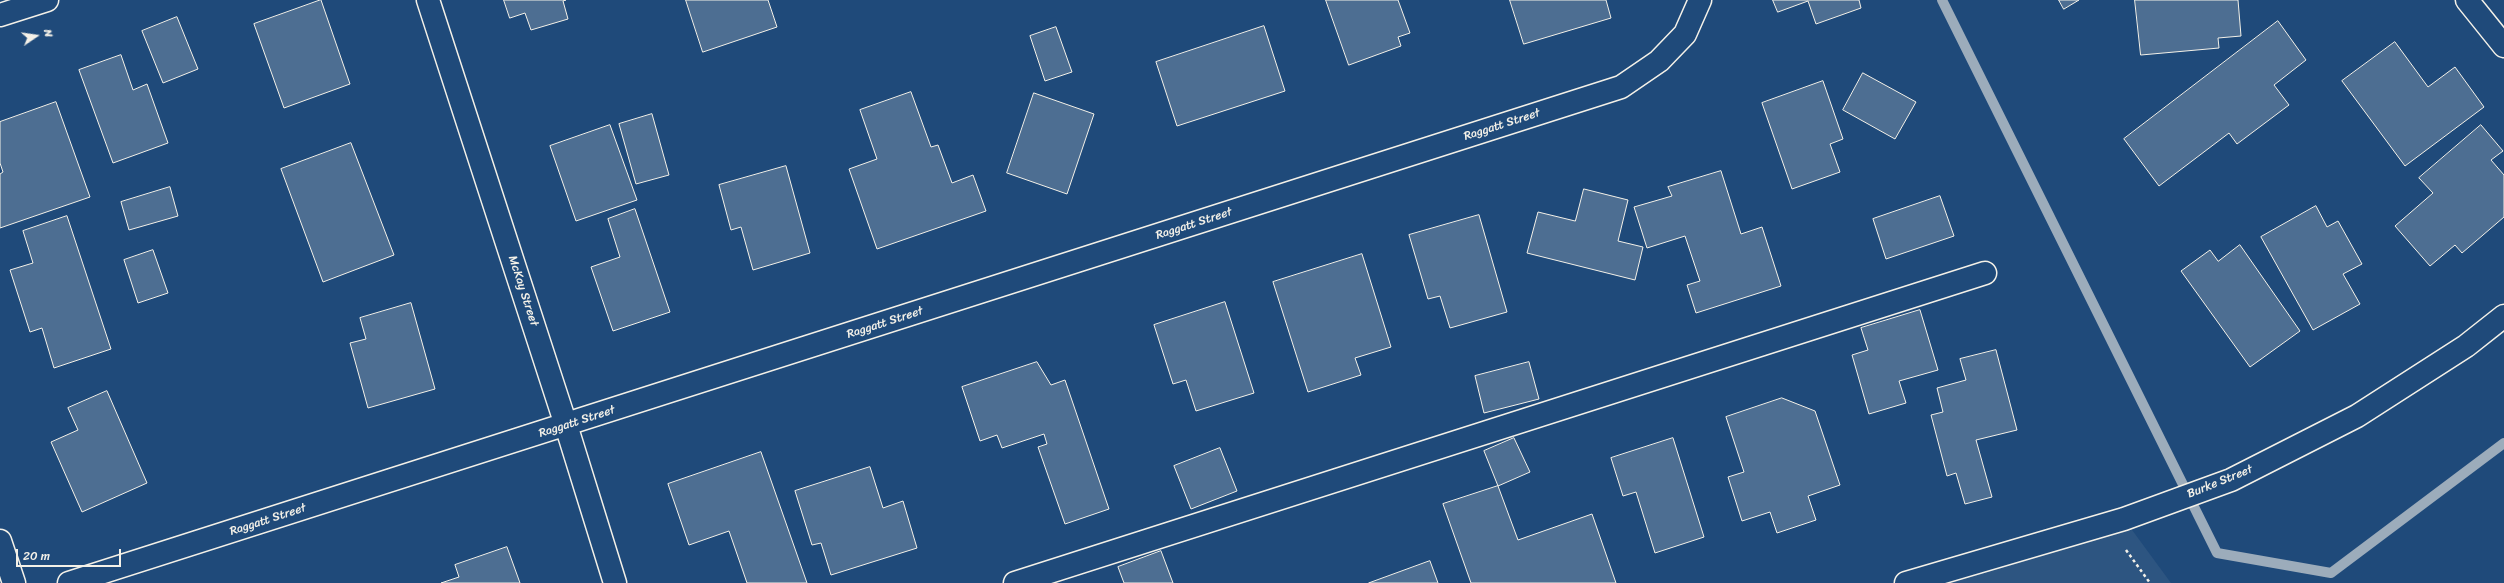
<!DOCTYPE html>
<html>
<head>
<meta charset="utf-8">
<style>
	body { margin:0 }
	#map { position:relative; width:2504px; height:583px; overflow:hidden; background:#1f4a7a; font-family:Sriracha,sans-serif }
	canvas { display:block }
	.north { position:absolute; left:16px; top:16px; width:40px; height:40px; -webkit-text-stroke:3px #1f4a7a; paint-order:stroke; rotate:77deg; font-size:11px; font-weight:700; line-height:16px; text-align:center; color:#f4f1e8 }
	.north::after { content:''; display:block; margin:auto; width:14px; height:18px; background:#f4f1e8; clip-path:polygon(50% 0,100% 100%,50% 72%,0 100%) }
	.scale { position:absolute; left:16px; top:549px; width:105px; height:18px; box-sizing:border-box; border:2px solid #f4f1e8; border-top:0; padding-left:5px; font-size:12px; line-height:14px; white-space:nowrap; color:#f4f1e8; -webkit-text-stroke:3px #1f4a7a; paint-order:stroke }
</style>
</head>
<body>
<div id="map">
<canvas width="2504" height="583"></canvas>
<div class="north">N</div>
<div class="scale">20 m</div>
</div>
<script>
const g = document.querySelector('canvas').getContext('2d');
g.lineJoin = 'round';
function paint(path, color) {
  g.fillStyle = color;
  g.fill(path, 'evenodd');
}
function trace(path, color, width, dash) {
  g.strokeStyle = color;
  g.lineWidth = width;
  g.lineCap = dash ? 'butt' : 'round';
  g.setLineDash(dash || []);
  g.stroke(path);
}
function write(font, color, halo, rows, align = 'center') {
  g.font = font + ' Sriracha,sans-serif';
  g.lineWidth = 3.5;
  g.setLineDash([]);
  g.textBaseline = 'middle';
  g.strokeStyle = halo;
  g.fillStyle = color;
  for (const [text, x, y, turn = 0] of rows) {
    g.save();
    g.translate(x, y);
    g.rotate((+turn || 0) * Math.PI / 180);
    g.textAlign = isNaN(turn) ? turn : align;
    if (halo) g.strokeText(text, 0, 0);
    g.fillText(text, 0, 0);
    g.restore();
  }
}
paint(new Path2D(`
	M2124,519L2171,583H1906Z`), '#2d5581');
trace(new Path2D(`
	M1942,0L2217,553L2331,573L2504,443`), '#9cacbb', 10);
const building = new Path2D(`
	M321,0L350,84L284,108L254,24Z
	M504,0H566L563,1L568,19L531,30L525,13L510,18Z
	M686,0H768L777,27L703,52Z
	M1326,0H1398L1410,33L1398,37L1401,46L1349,65Z
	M1510,0H1606L1611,18L1524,44Z
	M1773,0H1859L1861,8L1816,24L1808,1L1778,12Z
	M2059,0H2079L2064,9Z
	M2135,0H2238L2241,36L2218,38L2219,48L2141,55Z
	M177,17L198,69L163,83L142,31Z
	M2278,21L2306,60L2274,85L2289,105L2237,144L2229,133L2159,186L2124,139Z
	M1264,26L1285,91L1177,126L1156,62Z
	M1056,27L1072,72L1045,81L1030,36Z
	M2395,42L2428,87L2455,67L2484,107L2405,166L2342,81Z
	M121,55L133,90L147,84L168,143L113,163L79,70Z
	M1863,73L1916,102L1895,139L1843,110Z
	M1823,81L1843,139L1830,144L1840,172L1792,189L1762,103Z
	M911,92L931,147L938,145L952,183L973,175L986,211L877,249L849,169L877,159L860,110Z
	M1034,93L1094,114L1067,194L1007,173Z
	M56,102L90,197L0,228V174L3,172L0,163V122Z
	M652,114L669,175L636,184L619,124Z
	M610,125L637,200L576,221L550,146Z
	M2481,125L2503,151L2491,160L2504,175V217L2462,253L2455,245L2430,266L2395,226L2433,193L2419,178Z
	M351,143L394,255L323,282L281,169Z
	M786,166L810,253L753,270L741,227L731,230L719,185Z
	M1721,171L1741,234L1762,227L1781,286L1696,313L1687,285L1700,281L1685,236L1647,248L1634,207L1672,196L1668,187Z
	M170,187L178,216L129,230L121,202Z
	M1584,189L1628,200L1618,241L1643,247L1635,280L1527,253L1538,212L1575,221Z
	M1940,196L1954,236L1886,259L1873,219Z
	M2316,206L2327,227L2338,221L2362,264L2343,274L2360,304L2313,330L2261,237Z
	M635,209L670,312L613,331L591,267L620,257L608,219Z
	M1479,215L1507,312L1450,328L1440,296L1428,299L1409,235Z
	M67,216L111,349L54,368L42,328L30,332L10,270L33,263L23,231Z
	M2240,245L2300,331L2250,367L2181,271L2210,250L2218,261Z
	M153,250L168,293L138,303L124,260Z
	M1362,254L1391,347L1355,358L1361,375L1308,392L1273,282Z
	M1225,302L1254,393L1196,411L1186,380L1173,384L1154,325Z
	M411,303L435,389L368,408L350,343L366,339L360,318Z
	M1920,310L1938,370L1899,381L1906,403L1869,414L1852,355L1868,350L1861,328Z
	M1996,350L2017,430L1976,440L1992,497L1965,504L1956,473L1947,476L1931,415L1943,412L1937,388L1966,380L1960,359Z
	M1037,362L1051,385L1065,380L1109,509L1065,524L1038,447L1047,444L1044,434L1002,448L997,435L980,441L962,387Z
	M1529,362L1539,399L1484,413L1475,376Z
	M107,391L147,483L82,512L51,442L78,430L68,408Z
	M1782,398L1815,411L1840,485L1808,496L1816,520L1777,533L1770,512L1742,521L1728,477L1744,472L1726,417Z
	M1514,438L1530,472L1498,486L1484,451Z
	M1673,438L1704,537L1655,553L1636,492L1623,496L1611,458Z
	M1220,448L1237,491L1191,509L1174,466Z
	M761,452L807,583H747L729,531L689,545L668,484Z
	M870,467L883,508L903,501L917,548L831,575L821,543L812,545L795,491Z
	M1498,486L1518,540L1592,514L1616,583H1471L1443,504Z
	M507,547L520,583H441L459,577L455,565Z
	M1161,551L1173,583H1124L1118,567Z
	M1430,561L1438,583H1369Z`);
paint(building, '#4d6e92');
trace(building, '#f4f1e8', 1);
const minor = new Path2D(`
	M428,0L566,425L615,583
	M2467,0L2504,46
	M0,15L47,0
	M0,541L14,583
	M69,583L1621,87L1659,61L1685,34L1700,0
	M1015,583L1985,273
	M1906,583L2124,519L2231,480L2357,416L2466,346L2504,316`);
trace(minor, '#f4f1e8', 25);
trace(new Path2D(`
	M2126,550L2150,583`), '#f4f1e8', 2.5, [3, 3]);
trace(minor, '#1f4a7a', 22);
write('12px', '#f4f1e8', '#1f4a7a', [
	["Raggatt Street",1502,125,-18],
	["Raggatt Street",1194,224,-18],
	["McKay Street",523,291,72],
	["Raggatt Street",885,323,-18],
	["Raggatt Street",577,422,-18],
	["Burke Street",2220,482,-22],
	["Raggatt Street",268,520,-18]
]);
</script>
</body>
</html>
